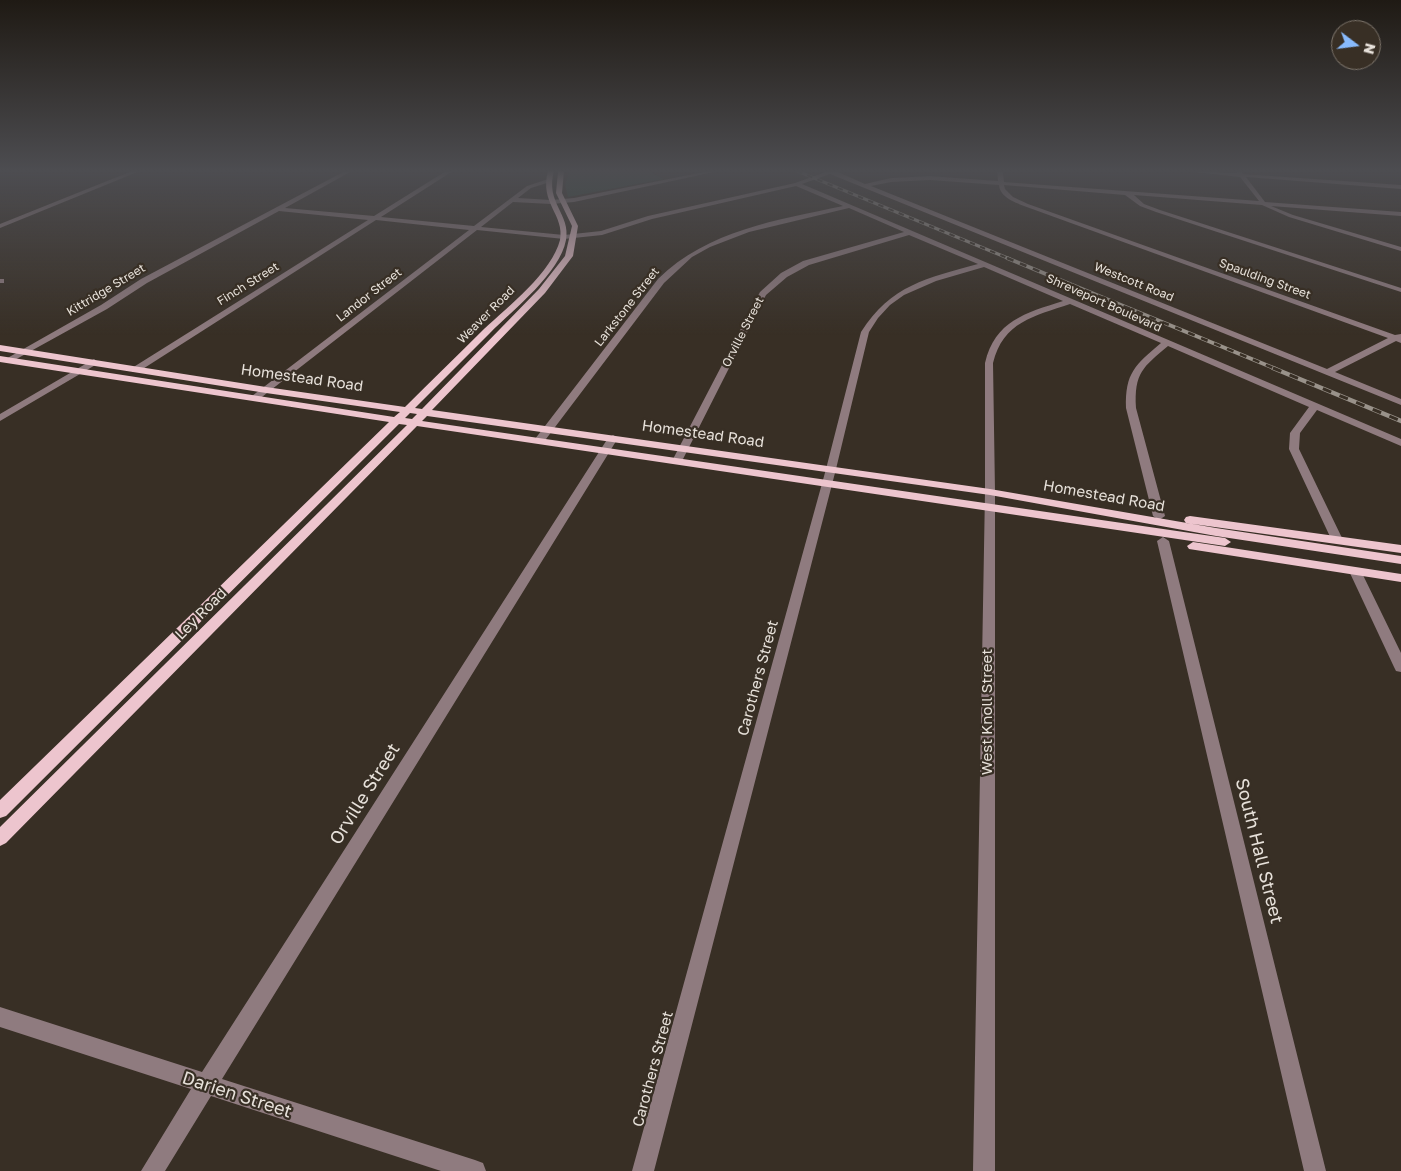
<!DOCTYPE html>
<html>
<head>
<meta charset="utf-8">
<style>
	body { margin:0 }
	#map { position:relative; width:1401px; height:1171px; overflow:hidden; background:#382f25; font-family:"Golos Text",sans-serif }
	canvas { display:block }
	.north { position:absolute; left:1331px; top:20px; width:50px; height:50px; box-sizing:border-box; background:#382f25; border:1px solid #7e766d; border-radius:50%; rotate:105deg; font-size:14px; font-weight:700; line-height:20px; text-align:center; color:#e7e1da }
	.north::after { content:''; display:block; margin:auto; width:18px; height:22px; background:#88bafc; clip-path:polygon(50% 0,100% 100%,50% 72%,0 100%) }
</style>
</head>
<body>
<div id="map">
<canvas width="1401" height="1171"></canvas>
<div class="north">N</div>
</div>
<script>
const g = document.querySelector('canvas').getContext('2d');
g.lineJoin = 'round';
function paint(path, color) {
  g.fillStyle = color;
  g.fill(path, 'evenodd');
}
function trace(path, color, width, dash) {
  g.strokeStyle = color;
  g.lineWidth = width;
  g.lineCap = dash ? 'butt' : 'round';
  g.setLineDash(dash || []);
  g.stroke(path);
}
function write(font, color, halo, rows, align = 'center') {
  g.font = font + ' "Golos Text",sans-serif';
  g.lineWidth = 4.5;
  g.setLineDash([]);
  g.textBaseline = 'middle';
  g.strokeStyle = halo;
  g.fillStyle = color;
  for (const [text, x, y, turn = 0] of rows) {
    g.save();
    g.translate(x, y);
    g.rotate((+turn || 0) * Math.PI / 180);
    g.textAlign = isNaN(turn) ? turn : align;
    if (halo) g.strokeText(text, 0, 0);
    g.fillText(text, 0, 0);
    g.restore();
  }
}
paint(new Path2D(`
	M569,171H649L664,179L568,197L565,185Z`), '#2d473a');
paint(new Path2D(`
	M132,171H140L0,228V224Z
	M345,171H352L285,208L374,216L446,171H453L381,217L474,226L527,186L548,179L550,182L531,188L518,198L551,200L574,198L708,171H719L574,202L551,204L513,202L481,227L564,235L601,231L648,216L795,183L828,171H836L865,184L891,178L930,176L998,181L997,171H1003L1004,182L1259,201L1240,177L1183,171L1237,173L1235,171H1241L1243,174L1401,185V189L1246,177L1265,202L1401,212V216L1271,206L1293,215L1401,247V251L1289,217L1262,205L1134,195L1144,204L1160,210L1401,288V292L1156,212L1140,206L1125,195L1004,185L1005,189L1013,197L1028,204L1395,335L1401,334V343L1396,341L1335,372L1401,399V405L830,174L802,184L1401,439V446L1317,410L1300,433L1299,449L1343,540L1341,543H1333L1289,449L1290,433L1309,407L1168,346C1143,367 1134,373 1136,408L1165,516L1159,520L1153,516L1126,408C1125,373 1135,365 1161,343L1070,304C1034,316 1003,322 993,363L995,492V1171H973L985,492V363C995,321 1025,313 1063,301L984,267L936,281L904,295L890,305L878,318L869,332L836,469L654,1171H632L826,469L861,332C891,285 927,278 978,264L909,235L809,265L787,277L766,295L682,461L677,464L672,461L760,292L781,273L803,261L904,232L849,208L749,232L710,247L692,257L664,283L543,443H535V439L658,279C708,230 777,220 843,206L796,186L652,219L602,235L564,239L477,230L258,400H252V396L469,230L376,220L138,372H132V368L368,220L279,211L147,283L107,309L11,362L4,360L101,305L141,279ZM930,180L999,185C1000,197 1014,202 1024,206L1388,338L1327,369L871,186L891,182Z
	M0,279H4V283H0Z
	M94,359L98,362L97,364L0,421V414Z
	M613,435L618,438L222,1079L475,1160L483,1163L486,1171H441L211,1096L165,1171H141L191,1089L0,1027V1007L202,1072L608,438Z
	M1163,537L1169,541L1326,1171H1304L1157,541Z
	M1355,567L1361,571L1401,653V672L1396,671L1394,667L1349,571Z`), '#8f7b7f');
paint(new Path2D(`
	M548,171H554C545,203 571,214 566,240C560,273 514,309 490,333C465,358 440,383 415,408L422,409L539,289L565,256L572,226L556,193L558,171H564L562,193L578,226L573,256L545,293L432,410L990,489L1216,528L1401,556V564L1216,536L990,495L427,416L422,421L1225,538L1231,542L1225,546L417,426L6,843L0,846V827L407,425L399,424L6,816L0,818V800L389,422L0,362V356L394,417L400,412L266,393L0,351V345L266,387L405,407C431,381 458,355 484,329C508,307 552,272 560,240C565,215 539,203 548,171ZM410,413L417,414L412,419L405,418Z
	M1190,516L1401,545V553L1186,523L1184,520L1186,517Z
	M1193,542L1401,574V582L1189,549L1187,546Z`), '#edc5ce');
const railFar2 = new Path2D(`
	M797,171L1010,259`);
const railFar1 = new Path2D(`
	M1007,258L1276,369`);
const rail = new Path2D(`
	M1273,368L1401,421`);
trace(railFar2, '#99928a', 3);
trace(railFar1, '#99928a', 4);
trace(rail, '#99928a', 4.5);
trace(railFar2, '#382f25', 2, [5.5]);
trace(railFar1, '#382f25', 2.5, [7]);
trace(rail, '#382f25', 3, [9]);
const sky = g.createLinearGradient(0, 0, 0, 335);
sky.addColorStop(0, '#1f1a14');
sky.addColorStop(0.51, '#4d4d51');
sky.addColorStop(1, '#4d4d5100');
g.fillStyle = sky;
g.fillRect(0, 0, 1401, 335);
write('12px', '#e7e1da', '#382f25', [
	["Spaulding Street",1265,279,20],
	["Westcott Road",1134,282,22],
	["Finch Street",248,284,-32],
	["Kittridge Street",106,290,-31],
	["Landor Street",369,295,-38],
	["Shreveport Boulevard",1104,303,24],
	["Larkstone Street",627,307,-52],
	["Weaver Road",486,315,-45],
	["Orville Street",743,332,-63]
]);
write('15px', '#e7e1da', '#382f25', [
	["Homestead Road",302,378,8],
	["Homestead Road",703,434,8],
	["Homestead Road",1104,496,10],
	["Ley Road",201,614,-45],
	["Carothers Street",758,678,-75],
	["West Knoll Street",987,712,-90],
	["Carothers Street",653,1069,-75]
]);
write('18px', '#e7e1da', '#382f25', [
	["Orville Street",365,794,-58],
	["South Hall Street",1259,851,76],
	["Darien Street",237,1095,18]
]);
</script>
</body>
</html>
